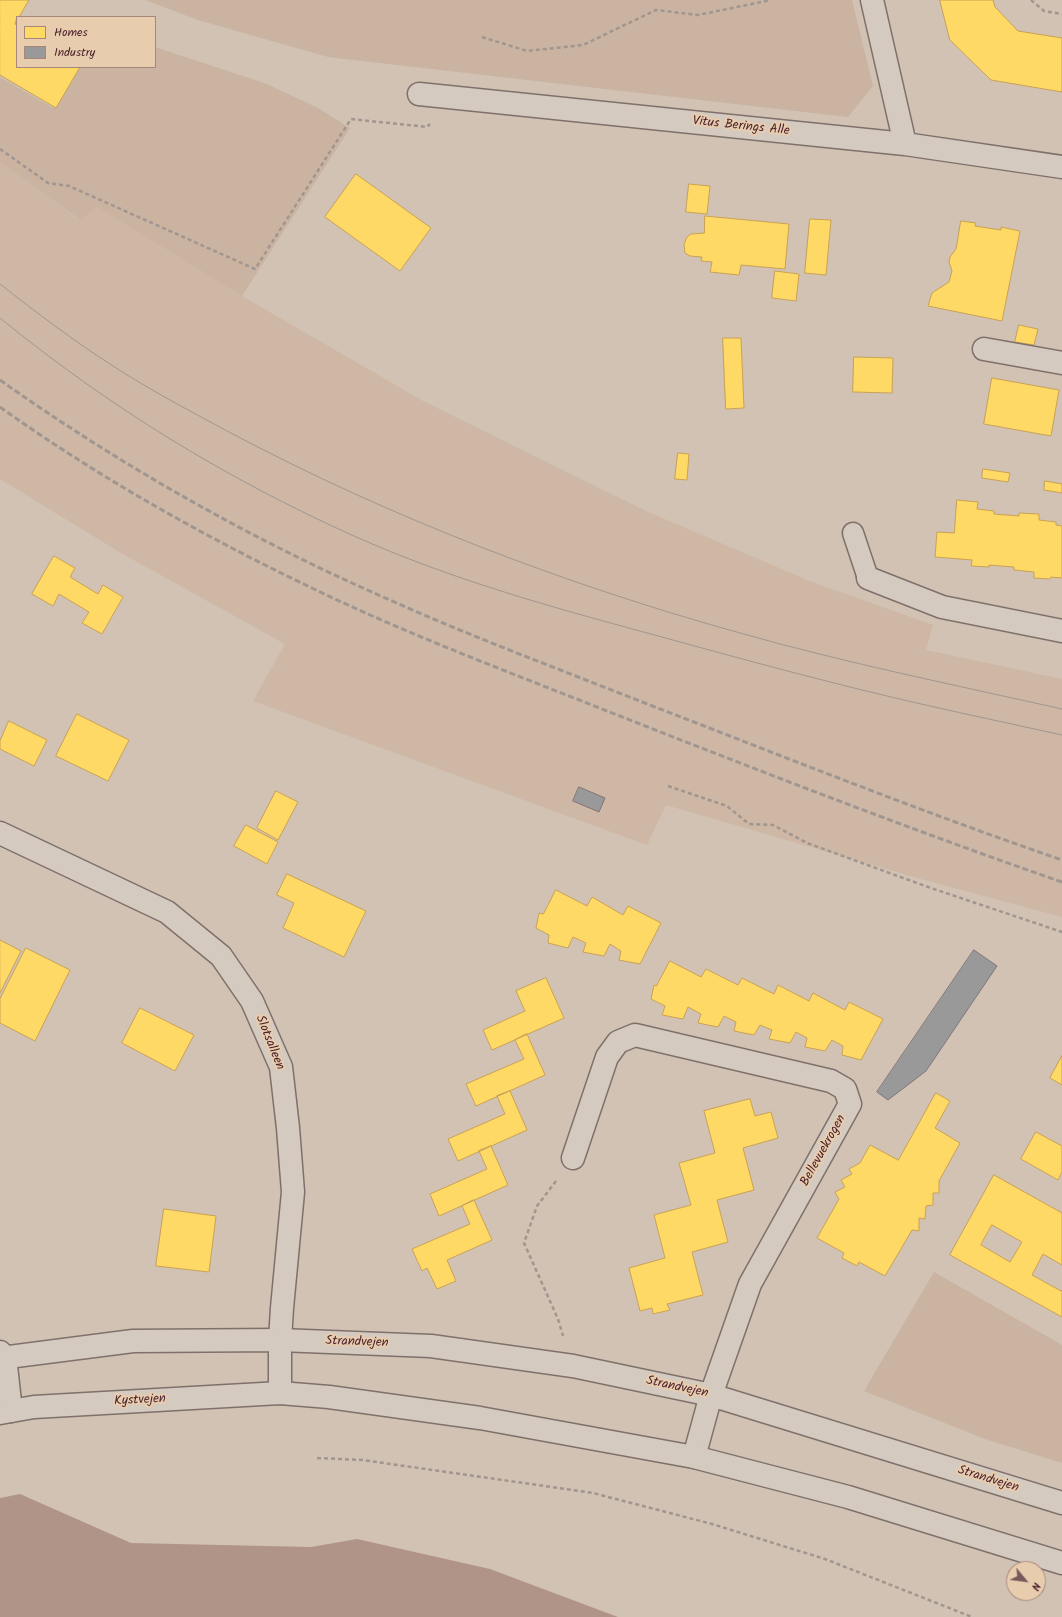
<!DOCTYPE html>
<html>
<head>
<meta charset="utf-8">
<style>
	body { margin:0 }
	#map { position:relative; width:1062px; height:1617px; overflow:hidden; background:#d1c2b3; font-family:Kalam,sans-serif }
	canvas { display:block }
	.legend { position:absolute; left:16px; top:16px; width:140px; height:52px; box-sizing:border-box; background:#e7ccae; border:1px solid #a8877a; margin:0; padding:5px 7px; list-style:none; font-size:12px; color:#4a1f2b }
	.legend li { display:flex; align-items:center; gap:8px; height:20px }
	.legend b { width:20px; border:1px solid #a8877a }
	.north { position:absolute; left:1006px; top:1561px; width:40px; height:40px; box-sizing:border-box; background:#e7ccae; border:1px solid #a8877a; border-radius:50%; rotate:119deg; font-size:11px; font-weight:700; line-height:16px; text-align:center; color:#4a1f2b }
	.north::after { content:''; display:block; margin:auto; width:14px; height:18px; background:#79585b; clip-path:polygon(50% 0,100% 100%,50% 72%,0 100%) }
</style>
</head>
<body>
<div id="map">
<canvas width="1062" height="1617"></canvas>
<ul class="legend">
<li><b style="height:11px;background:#ffd966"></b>Homes</li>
<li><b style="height:11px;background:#999"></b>Industry</li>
</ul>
<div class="north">N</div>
</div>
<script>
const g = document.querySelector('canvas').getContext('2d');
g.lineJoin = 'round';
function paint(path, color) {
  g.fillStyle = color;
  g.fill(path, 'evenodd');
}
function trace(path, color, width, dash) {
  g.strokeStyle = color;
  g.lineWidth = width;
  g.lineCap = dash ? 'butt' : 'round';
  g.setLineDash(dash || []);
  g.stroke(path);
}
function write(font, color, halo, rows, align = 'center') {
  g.font = font + ' Kalam,sans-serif';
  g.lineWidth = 4;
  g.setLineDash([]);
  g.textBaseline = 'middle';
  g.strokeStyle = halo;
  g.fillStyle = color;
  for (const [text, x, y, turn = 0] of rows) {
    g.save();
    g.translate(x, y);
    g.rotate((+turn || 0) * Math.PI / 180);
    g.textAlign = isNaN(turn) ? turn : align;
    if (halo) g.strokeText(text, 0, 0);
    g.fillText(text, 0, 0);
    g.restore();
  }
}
paint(new Path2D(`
	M0,162L79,220L97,207L242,296L423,401L648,512L812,582L933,625L926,650L1062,679V917L921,879L666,805L647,845L253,701L285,644L121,553L0,479Z`), '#ceb7a4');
paint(new Path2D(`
	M145,0H852L873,86L848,117L328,57L198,20Z
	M155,47L267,84L318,108L350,128L242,296L97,207L80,220L0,162V77L53,108L78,67H155Z
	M934,1272L1062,1345V1463L985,1439L864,1391Z`), '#cab3a1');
paint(new Path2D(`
	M20,1494L131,1543L311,1547L357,1539L490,1569L618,1617H0V1498Z`), '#b19488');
const homes = new Path2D(`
	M0,0H29L19,17H17L15,24L17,25V67H80L56,108L0,75Z
	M940,0H993L995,7L1018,31L1062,38V92L991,80L950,40Z
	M356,174L431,228L400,271L325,217Z
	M689,184L710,186L707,214L686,212Z
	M705,216L789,224L785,269L741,265L739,275L710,272L712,262L701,261L702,257L690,256L685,253L684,244L687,237L691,234L704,233Z
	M810,219L831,220L826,275L805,273Z
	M961,221L976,223L975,226L1001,230V227L1020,231L1002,321L928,306L932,293L949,282L952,271L949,262L950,257L956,249Z
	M775,271L799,274L796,301L772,298Z
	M1019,325L1038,329L1034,345L1015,342Z
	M723,338H741L744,408L726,409Z
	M854,357L893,358L892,393L853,392Z
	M992,378L1059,390L1051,436L984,424Z
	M678,453L689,454L687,480L675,479Z
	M983,469L1010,473L1008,482L982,478Z
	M1045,481L1062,484V493L1044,490Z
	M957,500L978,502L977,509L994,511V514L1019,516V513L1039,514V520L1056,522V525L1062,526V578L1051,577L1050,579L1034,578V572L1014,570V567L989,565V567L971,566L972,560L935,557L937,532L954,533Z
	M54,556L75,568L70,577L98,594L103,585L123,597L102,634L82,623L89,612L59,594L53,606L32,594Z
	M77,714L129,740L108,781L56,756Z
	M9,721L47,740L34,766L0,749V741Z
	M276,791L298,802L278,840L257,828Z
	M246,825L278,842L267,864L234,846Z
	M287,874L366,911L344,957L283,928L294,903L277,895Z
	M556,890L587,906L592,897L623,915L628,906L661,923L640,964L619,960L621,951L610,944L604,956L583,952L586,943L573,937L568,948L548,943L549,935L536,928L539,913L543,914Z
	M0,940L21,951L0,993Z
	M26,948L70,970L35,1041L0,1023V999Z
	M670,961L701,977L706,969L738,985L742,978L774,994L778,985L809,1001L813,993L845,1010L849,1002L883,1019L861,1060L842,1055L843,1046L832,1040L825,1051L805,1047L807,1038L796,1032L790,1043L769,1039L772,1030L760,1025L754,1035L734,1031L736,1022L724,1016L718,1027L698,1023L701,1014L688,1007L683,1019L662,1015L665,1006L651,999L654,985L656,986Z
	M546,978L564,1018L492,1050L483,1030L525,1011L516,991Z
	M140,1008L194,1035L175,1071L122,1043Z
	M527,1034L545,1075L476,1106L466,1084L524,1059L515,1040Z
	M1062,1056V1085L1050,1078Z
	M510,1091L527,1130L458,1161L448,1139L505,1114L497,1096Z
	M936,1093L950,1101L935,1128L960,1143L939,1181V1193H933V1205L926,1206L925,1219L919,1218V1231L912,1230L885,1276L859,1262L857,1266L842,1258L844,1253L817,1238L839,1199L835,1192L845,1187L841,1180L852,1174L849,1169L860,1163L870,1145L898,1160Z
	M750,1099L755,1116L771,1112L778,1138L743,1148L754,1190L717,1200L728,1242L692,1252L703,1295L667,1304L670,1310L653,1314L652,1308L640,1311L629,1268L665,1258L654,1215L691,1205L679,1163L715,1153L704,1111Z
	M1036,1132L1062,1146V1172L1058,1180L1021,1159Z
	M491,1146L508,1185L439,1216L430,1194L487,1169L479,1151Z
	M994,1175L1062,1213V1265L1043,1254L1032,1275L1061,1291L1062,1290V1317L950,1255ZM992,1225L1022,1242L1010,1262L981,1245Z
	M474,1200L492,1240L447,1260L456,1281L437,1289L427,1268L422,1271L412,1249L470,1224L462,1206Z
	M164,1209L216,1216L209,1272L156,1266Z`);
paint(homes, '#ffd966');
trace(homes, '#c9a154', 1);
const industry = new Path2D(`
	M579,787L605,798L599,812L573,801Z
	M974,950L997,966L926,1071L888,1100L877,1092Z`);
paint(industry, '#999');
trace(industry, '#817478', 1);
const lane = new Path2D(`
	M853,533L868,578`);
const street = new Path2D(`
	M872,0L905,144
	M419,94L905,144L1062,167
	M984,349L1062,363
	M868,578L942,607L1062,631
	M0,833L167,912L221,956L252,1001L281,1067L288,1128L293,1192L282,1308L280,1340V1393
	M573,1158L607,1057L618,1042L635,1035L831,1081L845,1089L850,1104L750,1284L711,1395L694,1457
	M0,1352L5,1357L11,1411`);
const secondary = new Path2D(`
	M0,1358L133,1341L280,1340L431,1346L573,1366L711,1395L1062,1503
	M0,1413L34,1407L280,1393L329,1397L480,1418L694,1457L848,1497L1062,1563`);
trace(lane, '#7f706c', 23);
trace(street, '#7f706c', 25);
trace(secondary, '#7f706c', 25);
trace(new Path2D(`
	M1031,0L1044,11L1062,14
	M482,37L527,51L583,45L656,10L698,15L771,0
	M0,149L48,183L69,186L255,269L351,119L427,127L430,124
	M668,786L727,806L749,824L773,825L807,843L928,887L1062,932
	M556,1181L537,1206L524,1243L558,1319L563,1336
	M317,1458L363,1460L593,1493L712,1524L825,1559L972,1617`), '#a1968f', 2.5, [4, 3]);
trace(lane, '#d4cabf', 20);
trace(street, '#d4cabf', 22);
trace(secondary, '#d4cabf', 22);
trace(new Path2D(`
	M0,284C37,313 74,341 113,366C150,390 190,411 229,432C391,518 564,584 740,633C846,663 955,685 1062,709
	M0,318C109,407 227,479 354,536C450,579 551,607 651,634C720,653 789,672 858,689C926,706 994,720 1062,735`), '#a1968f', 1);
trace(new Path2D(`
	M0,380C120,465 249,538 383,597C472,637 564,671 655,707C790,759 925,813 1062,860
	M0,407C98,477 205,537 314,589C409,635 509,672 607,711C757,770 909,829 1062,882`), '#a1968f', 3, [6, 3]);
write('13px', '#4a1f2b', '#e7ccae', [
	["Vitus Berings Alle",741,127,6],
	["Slotsalleen",269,1043,68],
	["Bellevuekrogen",824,1151,-61],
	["Strandvejen",357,1343,2],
	["Strandvejen",677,1388,12],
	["Kystvejen",140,1401,-3],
	["Strandvejen",988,1480,17]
]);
</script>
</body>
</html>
